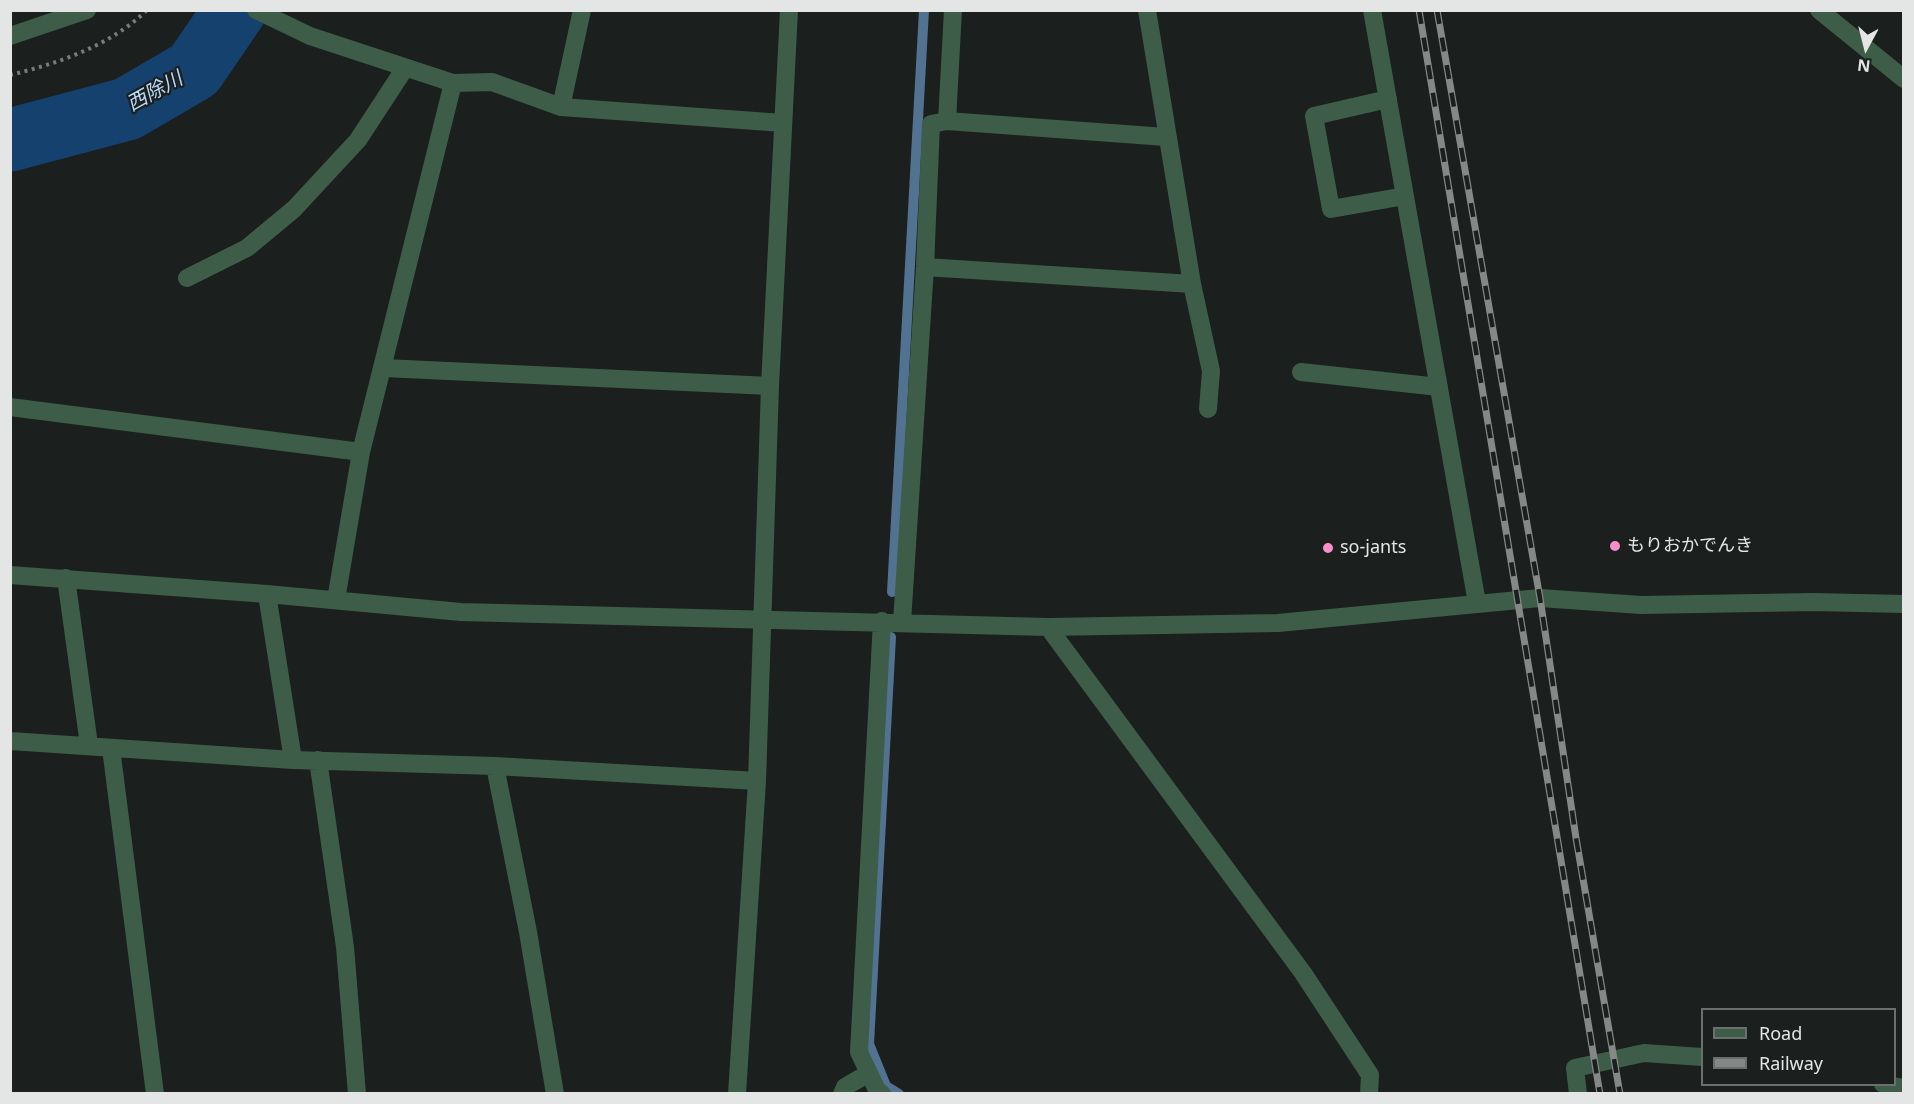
<!DOCTYPE html>
<html>
<head>
<meta charset="utf-8">
<style>
	body { margin:0 }
	#map { position:relative; width:1914px; height:1104px; overflow:hidden; background:#1b1f1e; font-family:"Noto Sans",sans-serif }
	canvas { display:block }
	.frame { position:absolute; inset:0; border:12px solid #e4e6e6; pointer-events:none }
	.legend { position:absolute; left:1701px; top:1008px; width:195px; height:78px; box-sizing:border-box; background:#1b1f1e; border:2px solid #6b6f6e; margin:0; padding:8px 10px; list-style:none; font-size:18px; color:#e4e6e6 }
	.legend li { display:flex; align-items:center; gap:12px; height:30px }
	.legend b { width:30px; border:2px solid #6b6f6e }
	.north { position:absolute; left:1836px; top:18px; width:60px; height:60px; -webkit-text-stroke:4px #1b1f1e; paint-order:stroke; rotate:187deg; font-size:16px; font-weight:700; line-height:24px; text-align:center; color:#e4e6e6 }
	.north::after { content:''; display:block; margin:auto; width:21px; height:27px; background:#e4e6e6; clip-path:polygon(50% 0,100% 100%,50% 72%,0 100%) }
</style>
</head>
<body>
<div id="map">
<canvas width="1914" height="1104"></canvas>
<div class="frame"></div>
<ul class="legend">
<li><b style="height:8px;background:#3d5d48"></b>Road</li>
<li><b style="height:8px;background:#858887"></b>Railway</li>
</ul>
<div class="north">N</div>
</div>
<script>
const g = document.querySelector('canvas').getContext('2d');
g.lineJoin = 'round';
function trace(path, color, width, dash) {
  g.strokeStyle = color;
  g.lineWidth = width;
  g.lineCap = dash ? 'butt' : 'round';
  g.setLineDash(dash || []);
  g.stroke(path);
}
function write(font, color, halo, rows, align = 'center') {
  g.font = font + ' "Noto Sans","Noto Sans JP",sans-serif';
  g.lineWidth = 4.5;
  g.setLineDash([]);
  g.textBaseline = 'middle';
  g.strokeStyle = halo;
  g.fillStyle = color;
  for (const [text, x, y, turn = 0] of rows) {
    g.save();
    g.translate(x, y);
    g.rotate((+turn || 0) * Math.PI / 180);
    g.textAlign = isNaN(turn) ? turn : align;
    if (halo) g.strokeText(text, 0, 0);
    g.fillText(text, 0, 0);
    g.restore();
  }
}
trace(new Path2D(`
	M892,592L924,10
	M891,637L869,1044L886,1086L899,1094`), '#527292', 10);
trace(new Path2D(`
	M10,140L127,109L194,70L235,10`), '#14416e', 63);
trace(new Path2D(`
	M10,75C59,63 110,46 147,10`), '#797c7c', 4, [3, 4.5]);
trace(new Path2D(`
	M582,10L561,107L783,123
	M1147,10L1192,284L1211,371L1208,409
	M1372,10L1477,603
	M1819,10L1904,79
	M10,36L87,10
	M453,83L492,82L561,107
	M1388,99L1314,116L1331,209L1405,196
	M947,121L953,10
	M925,267L1192,284
	M187,278L247,248L294,209L358,140L405,68
	M384,368L770,386
	M1301,372L1439,387
	M10,407L361,452L453,83L310,36L256,10
	M10,575L267,594L461,612L1048,627L1278,623L1540,598L1641,605L1813,602L1904,604
	M66,578L89,745
	M267,594L293,760
	M336,600L361,452
	M902,622L925,267L931,124L947,121L1166,137
	M1048,627L1303,973L1370,1075L1369,1094
	M10,741L293,760L495,766L757,781
	M111,748L155,1094
	M318,760L345,947L357,1094
	M495,766L528,932L555,1094
	M1883,1084L1904,1088
	M737,1094L757,781L770,386L789,10
	M842,1094L845,1087L869,1073
	M882,1094L877,1090L859,1052L882,621
	M1578,1094L1575,1068L1644,1053L1702,1057`), '#3d5d48', 18);
const rail = new Path2D(`
	M1419,10L1600,1094
	M1437,10L1540,598L1576,838L1620,1094`);
trace(rail, '#858887', 7);
trace(rail, '#1b1f1e', 4.5, [14]);
for (const [x, y, r, color] of [
	[1615,546,6,"#f98fc8"],
	[1328,548,6,"#f98fc8"]
]) {
  const dot = new Path2D();
  dot.arc(x, y, r, 0, 2 * Math.PI);
  g.fillStyle = color;
  g.fill(dot);
  trace(dot, '#1b1f1e', 2);
}
write('18px', '#e4e6e6', '#1b1f1e', [
	["もりおかでんき",1627,546],
	["so-jants",1340,548]
], 'left');
write('italic 20px', '#bad9fb', '#1b1f1e', [
	["西除川",155,92,-29]
]);
</script>
</body>
</html>
